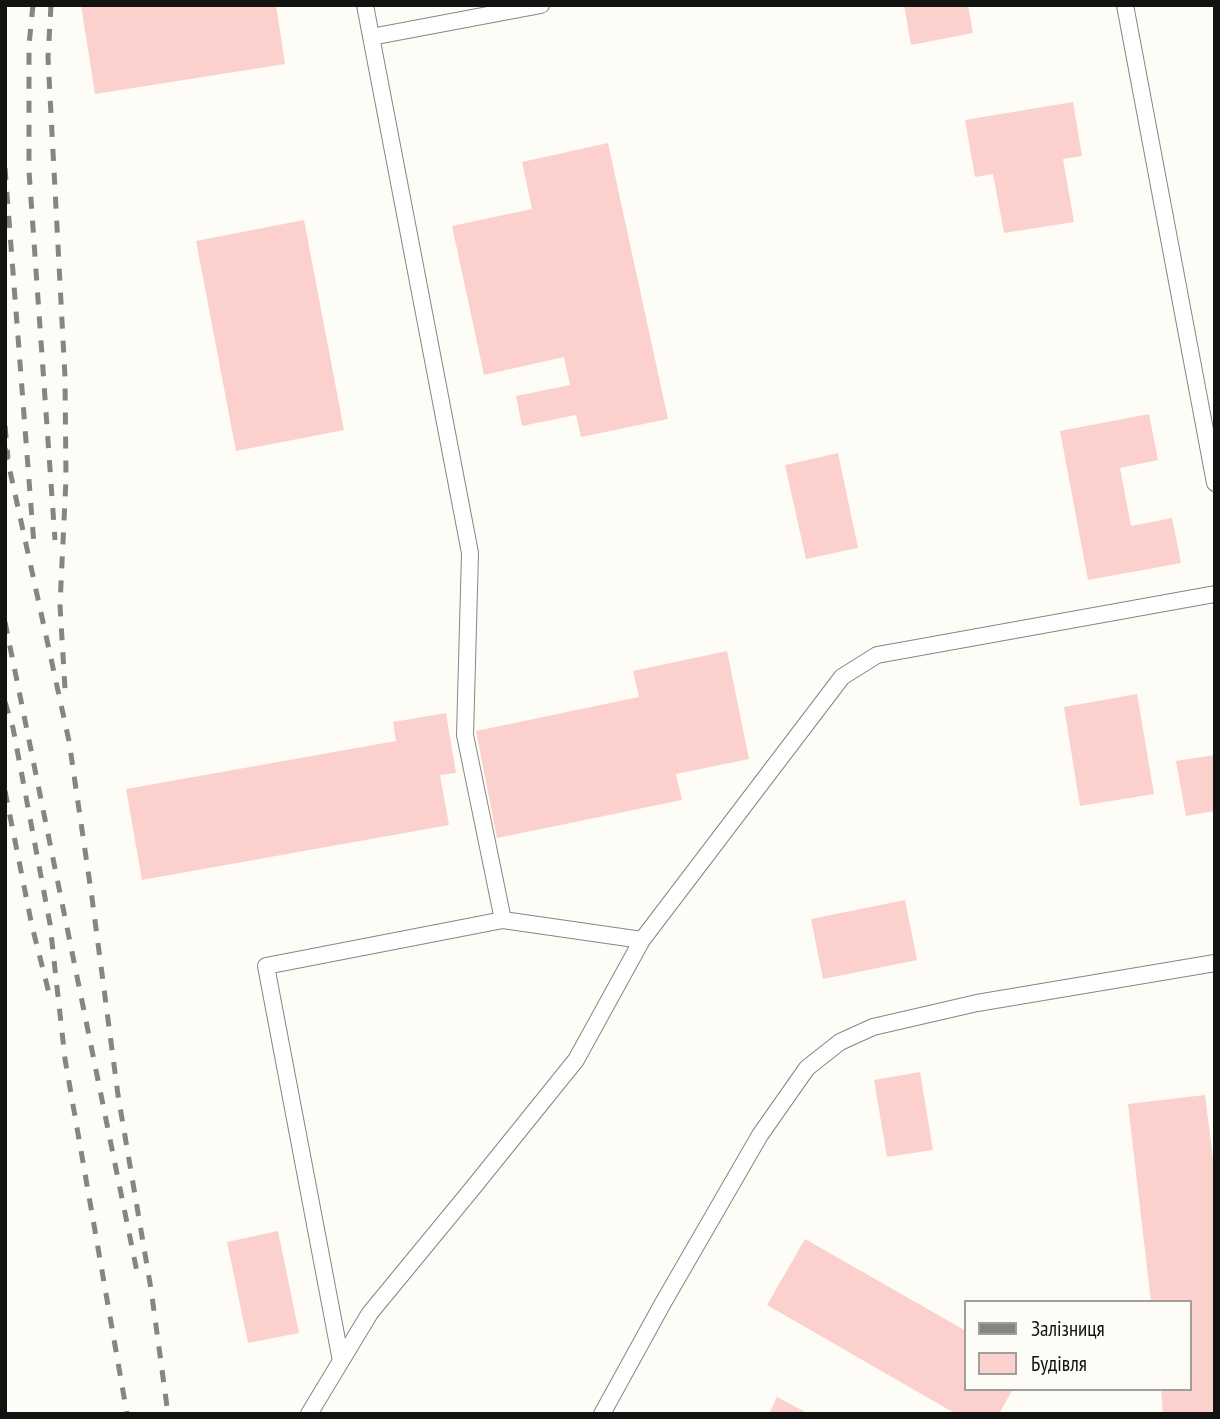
<!DOCTYPE html>
<html>
<head>
<meta charset="utf-8">
<style>
	body { margin:0 }
	#map { position:relative; width:1220px; height:1419px; overflow:hidden; background:#fdfcf7; font-family:"PT Sans Narrow",sans-serif }
	canvas { display:block }
	.frame { position:absolute; inset:0; border:7px solid #121210; pointer-events:none }
	.legend { position:absolute; left:964px; top:1300px; width:228px; height:91px; box-sizing:border-box; background:#fdfcf7; border:2px solid #9f9e9b; margin:0; padding:9px 12px; list-style:none; font-size:21px; color:#121210 }
	.legend li { display:flex; align-items:center; gap:14px; height:35px }
	.legend b { width:35px; border:2px solid #9f9e9b }
</style>
</head>
<body>
<div id="map">
<canvas width="1220" height="1419"></canvas>
<div class="frame"></div>
<ul class="legend">
<li><b style="height:9px;background:#858581"></b>Залізниця</li>
<li><b style="height:19px;background:#fcd1cd"></b>Будівля</li>
</ul>
</div>
<script>
const g = document.querySelector('canvas').getContext('2d');
g.lineJoin = 'round';
function paint(path, color) {
  g.fillStyle = color;
  g.fill(path, 'evenodd');
}
function trace(path, color, width, dash) {
  g.strokeStyle = color;
  g.lineWidth = width;
  g.lineCap = dash ? 'butt' : 'round';
  g.setLineDash(dash || []);
  g.stroke(path);
}
paint(new Path2D(`
	M81,5H276L285,64L95,94Z
	M904,5H968L973,33L911,45Z
	M1073,102L1082,156L1063,159L1074,222L1004,233L993,174L975,177L965,120Z
	M608,143L668,419L581,437L576,415L522,426L516,396L570,385L564,357L484,375L452,226L532,209L522,162Z
	M304,220L344,430L236,451L196,241Z
	M1149,414L1158,460L1120,468L1131,526L1172,518L1181,563L1088,580L1060,431Z
	M838,453L858,548L806,559L785,465Z
	M727,651L749,759L676,774L682,800L497,838L476,731L639,697L633,671Z
	M1137,694L1154,794L1080,806L1064,707Z
	M446,713L456,773L440,775L449,825L142,880L126,789L396,741L393,722Z
	M1215,755V811L1186,816L1176,761Z
	M905,900L917,960L823,979L811,919Z
	M920,1072L933,1150L887,1157L874,1080Z
	M1205,1095L1215,1175V1414H1163L1161,1389H1190V1302H1151L1128,1104Z
	M278,1231L299,1333L248,1343L227,1242Z
	M805,1239L966,1331V1389H1013L999,1414H956L767,1305Z
	M777,1397L809,1414H769Z`), '#fcd1cd');
const lane = new Path2D(`
	M365,5L470,553L465,735L503,920
	M1125,5L1215,483
	M371,37L541,5
	M341,1361L266,966L503,920L642,940
	M309,1414L370,1313L472,1189L576,1060L642,940L842,677L877,655L1215,594
	M602,1414L663,1303L760,1135L807,1068L840,1042L873,1027L977,1003L1215,963`);
trace(lane, '#878681', 18);
trace(lane, '#fff', 16);
trace(new Path2D(`
	M33,5L29,45V171L55,540
	M51,5L48,58L65,377L66,479L60,605L65,689
	M5,168L34,545
	M5,426L8,458
	M5,448L69,741L92,898L118,1095L151,1289L168,1414
	M5,622L138,1277
	M5,702L13,728L50,924L65,1059L127,1414
	M5,791L32,926L51,1001`), '#858581', 5, [12, 12]);
</script>
</body>
</html>
